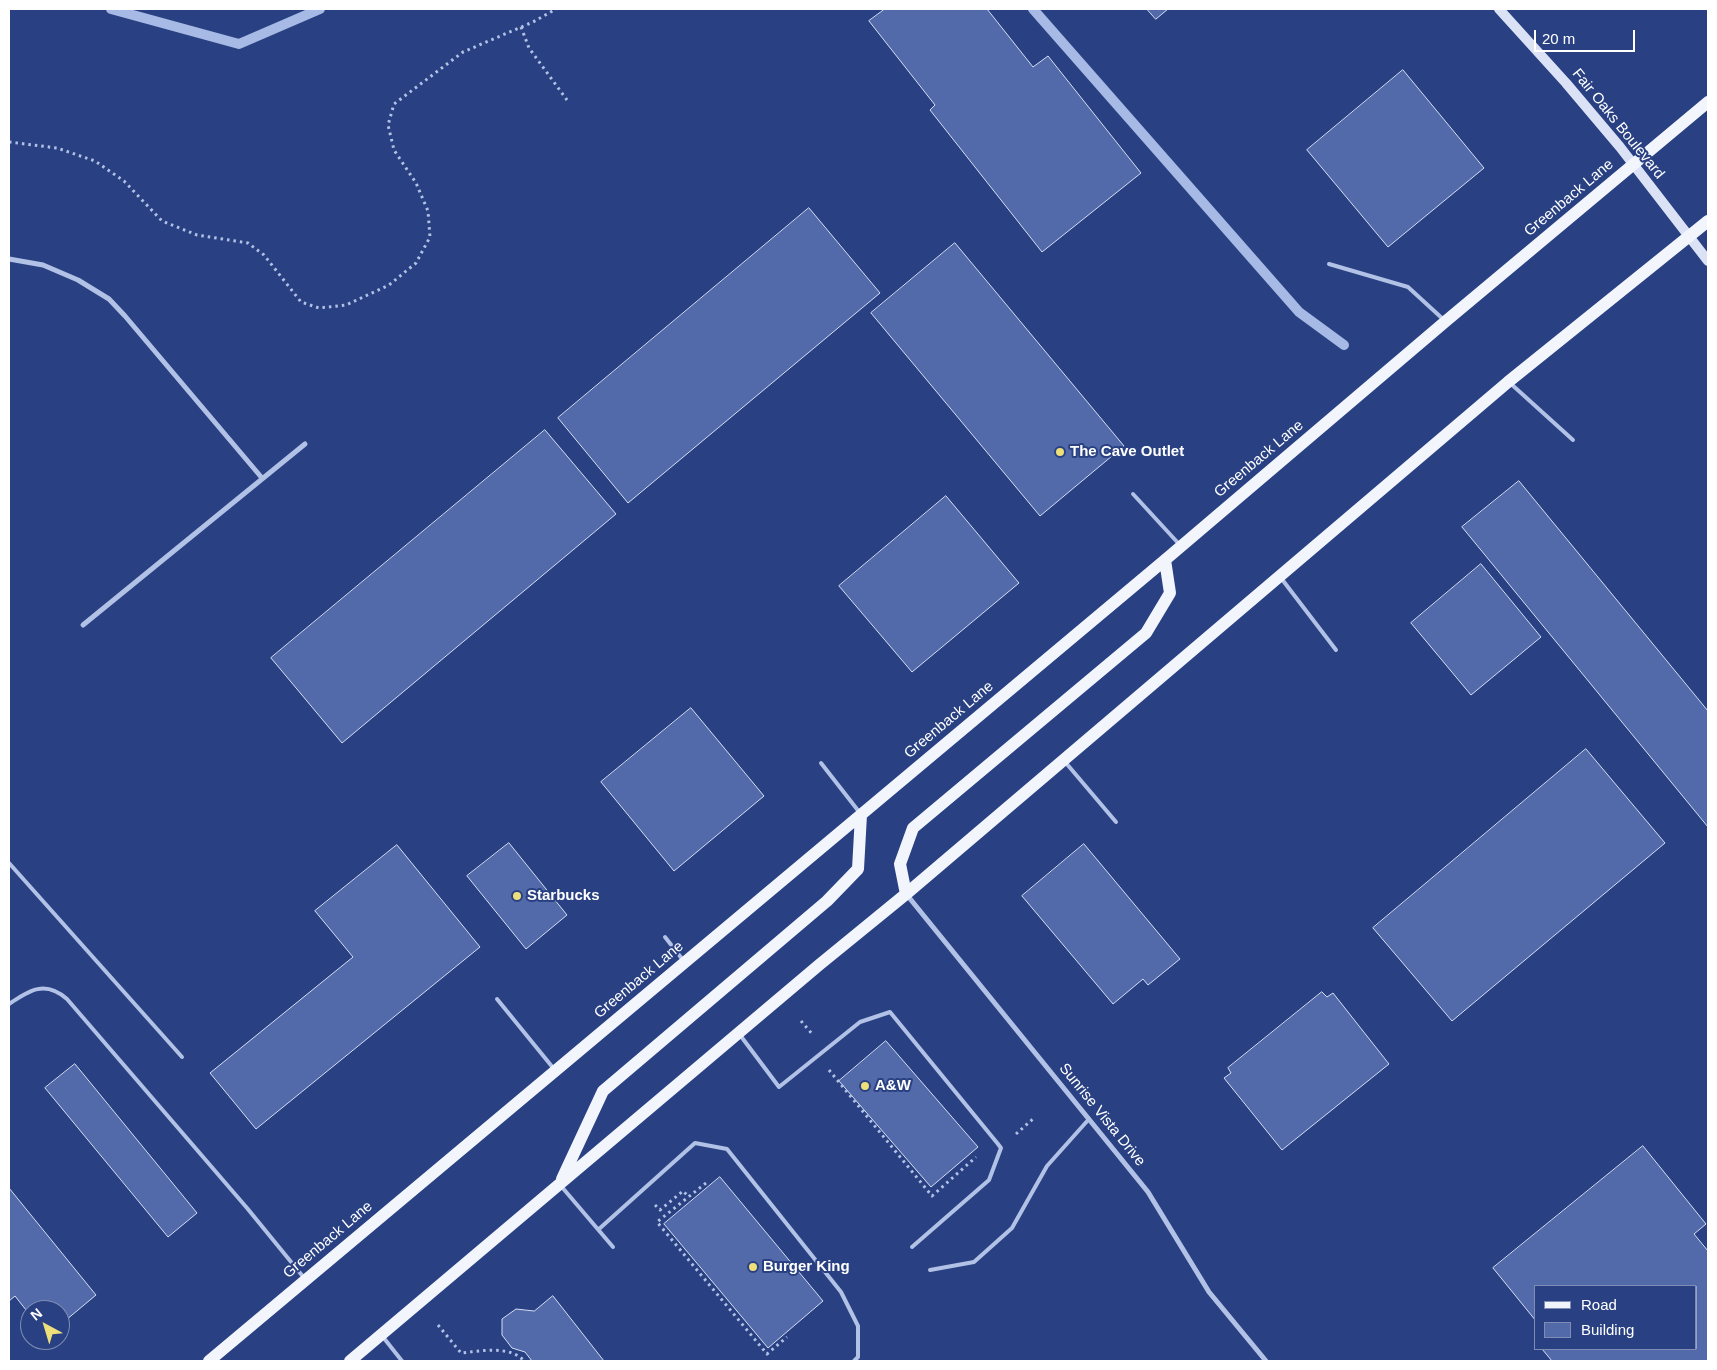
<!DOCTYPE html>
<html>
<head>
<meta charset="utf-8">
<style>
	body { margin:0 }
	#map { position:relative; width:1717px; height:1370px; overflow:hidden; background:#294182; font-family:Helvetica,sans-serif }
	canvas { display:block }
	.frame { position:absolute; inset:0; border:10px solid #fff; pointer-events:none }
	.legend { position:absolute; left:1534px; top:1285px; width:162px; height:65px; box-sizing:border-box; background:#294182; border:1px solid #7f8db4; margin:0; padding:6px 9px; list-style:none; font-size:15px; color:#fff }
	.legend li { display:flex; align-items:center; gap:10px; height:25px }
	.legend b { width:25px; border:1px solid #7f8db4 }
	.north { position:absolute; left:20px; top:1300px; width:50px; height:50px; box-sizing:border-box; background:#294182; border:1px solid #7f8db4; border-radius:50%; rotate:321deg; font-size:14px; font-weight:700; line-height:20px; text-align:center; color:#fff }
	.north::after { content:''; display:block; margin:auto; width:18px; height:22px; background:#eddf79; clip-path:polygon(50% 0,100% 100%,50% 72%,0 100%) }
	.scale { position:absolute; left:1534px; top:30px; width:101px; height:22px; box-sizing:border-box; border:2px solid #fff; border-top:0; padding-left:6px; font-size:15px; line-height:18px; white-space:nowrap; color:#fff; -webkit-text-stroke:4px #294182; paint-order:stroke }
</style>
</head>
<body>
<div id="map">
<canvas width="1717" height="1370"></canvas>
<div class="frame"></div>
<ul class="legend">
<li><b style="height:6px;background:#f3f5fd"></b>Road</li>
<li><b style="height:14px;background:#526aaa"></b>Building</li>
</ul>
<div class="north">N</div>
<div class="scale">20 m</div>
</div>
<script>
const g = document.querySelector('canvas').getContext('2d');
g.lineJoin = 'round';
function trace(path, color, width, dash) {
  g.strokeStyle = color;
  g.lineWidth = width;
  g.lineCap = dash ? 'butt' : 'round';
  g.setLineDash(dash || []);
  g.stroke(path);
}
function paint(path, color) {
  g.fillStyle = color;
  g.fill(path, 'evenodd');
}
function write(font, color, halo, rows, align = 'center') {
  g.font = font + ' Helvetica,sans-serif';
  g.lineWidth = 4;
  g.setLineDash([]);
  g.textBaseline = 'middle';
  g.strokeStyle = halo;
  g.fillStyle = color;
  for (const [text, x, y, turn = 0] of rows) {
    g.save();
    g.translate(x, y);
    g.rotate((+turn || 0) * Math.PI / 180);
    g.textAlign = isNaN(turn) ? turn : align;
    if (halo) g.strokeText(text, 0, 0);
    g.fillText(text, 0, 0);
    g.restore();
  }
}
trace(new Path2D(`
	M111,9L239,44L320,9
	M1033,9L1299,312L1344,345`), '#a7bae6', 10);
const building = new Path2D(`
	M885,9H987L1033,67L1048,56L1141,173L1042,252L930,110L935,105L869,21Z
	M1147,9H1168L1156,19Z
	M1403,70L1484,168L1388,247L1307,150Z
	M809,208L880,293L628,503L558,418Z
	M955,243L1124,446L1040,516L871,313Z
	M545,430L616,514L342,743L271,658Z
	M1519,481L1708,711V827L1462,527Z
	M946,496L1019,583L912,672L839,586Z
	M1481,564L1541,637L1471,695L1411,623Z
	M691,708L764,796L674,871L601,782Z
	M1586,749L1665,843L1452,1021L1373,928Z
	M509,843L567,915L526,949L467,876Z
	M1084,844L1180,959L1148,985L1143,979L1113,1004L1022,896Z
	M397,845L480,947L256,1129L210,1073L353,957L315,911Z
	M1322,992L1327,997L1333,993L1389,1064L1282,1150L1224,1078L1231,1073L1228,1068Z
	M886,1041L978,1147L931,1187L839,1081Z
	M75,1064L197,1213L168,1237L45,1088Z
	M1643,1146L1706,1224L1694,1234L1708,1251V1361H1552L1542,1349H1696V1286H1536V1321L1493,1268Z
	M720,1177L823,1301L768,1348L664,1224Z
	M9,1188L96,1295L60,1325V1310H30V1315L15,1296L9,1301Z
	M553,1296L604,1361H532L525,1352L512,1348L502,1335V1319L516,1309L534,1311Z`);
paint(building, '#526aaa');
trace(building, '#d5def5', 1);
trace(new Path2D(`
	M521,27L529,48L567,100
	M9,142L57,148L95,161L124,181L162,221L197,235L248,243L264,255L301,302L319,308L346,305L389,285L416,263L430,237L428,211L416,183L394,150L388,125L394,104L463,52L533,22L556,9
	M801,1021L813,1035
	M829,1070L932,1196L976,1157
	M1016,1134L1034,1118
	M706,1183L657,1222L767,1354L787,1337
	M655,1205L660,1210L683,1191L689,1197
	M438,1325L461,1353C480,1351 510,1345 524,1361`), '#b2c1e6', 3, [2.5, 4]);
trace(new Path2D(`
	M1329,264L1408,287L1444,320
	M1510,383L1573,440
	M1133,494L1179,544
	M1281,578L1336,650
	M821,763L860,813
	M1066,763L1116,822
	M9,863L182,1057
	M665,937L683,960
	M497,999L554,1069
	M9,1004C30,990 45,980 67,999L247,1208L305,1279
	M740,1035L779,1087L860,1022L890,1012L998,1144L1001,1148L989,1180L912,1247
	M561,1186L613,1247
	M599,1229L695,1143L727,1149L841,1292L858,1326V1357L854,1361
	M930,1270L974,1262L1012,1228L1047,1166L1089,1119
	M383,1337L402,1361`), '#b2c1e6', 4);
trace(new Path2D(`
	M9,259L43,265L78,280L109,299L125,316L262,478
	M83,625L305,444
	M907,895L1148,1192L1209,1292L1266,1361`), '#b2c1e6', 5);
trace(new Path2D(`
	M1499,9L1566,83L1620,147L1708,261`), '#dbe2f6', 10);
trace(new Path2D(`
	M906,894L900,864L913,828L1146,633L1170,593L1165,560
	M562,1179L603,1091L827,901L858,869L861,815
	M209,1361L1165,560L1446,321L1708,102
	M350,1361L819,965L906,894L1508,382L1708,221`), '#f3f5fd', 12);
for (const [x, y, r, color] of [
	[1060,452,5,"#eddf79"],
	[517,896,5,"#eddf79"],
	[865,1086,5,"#eddf79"],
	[753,1267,5,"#eddf79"]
]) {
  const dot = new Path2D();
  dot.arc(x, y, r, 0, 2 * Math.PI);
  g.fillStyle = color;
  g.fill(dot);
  trace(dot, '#294182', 2);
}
write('15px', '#fff', '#294182', [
	["Fair Oaks Boulevard",1618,124,51],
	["Greenback Lane",1569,198,-40],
	["Greenback Lane",1259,459,-40],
	["Greenback Lane",949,720,-40],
	["Greenback Lane",639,980,-40],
	["Sunrise Vista Drive",1102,1115,51],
	["Greenback Lane",328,1240,-40]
]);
write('bold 15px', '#fff', '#294182', [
	["The Cave Outlet",1070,452],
	["Starbucks",527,896],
	["A&W",875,1086],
	["Burger King",763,1267]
], 'left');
</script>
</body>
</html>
